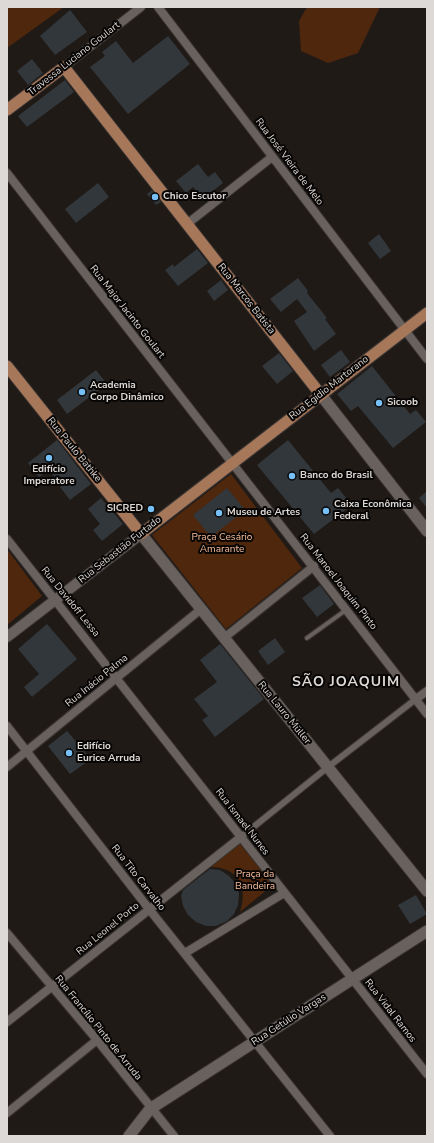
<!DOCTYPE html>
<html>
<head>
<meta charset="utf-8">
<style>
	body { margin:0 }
	#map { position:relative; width:434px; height:1143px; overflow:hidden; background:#201a17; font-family:"Nunito Sans",sans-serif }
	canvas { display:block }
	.frame { position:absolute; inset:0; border:8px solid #ddd9d7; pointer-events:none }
</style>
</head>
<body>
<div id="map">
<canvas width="434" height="1143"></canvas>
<div class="frame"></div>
</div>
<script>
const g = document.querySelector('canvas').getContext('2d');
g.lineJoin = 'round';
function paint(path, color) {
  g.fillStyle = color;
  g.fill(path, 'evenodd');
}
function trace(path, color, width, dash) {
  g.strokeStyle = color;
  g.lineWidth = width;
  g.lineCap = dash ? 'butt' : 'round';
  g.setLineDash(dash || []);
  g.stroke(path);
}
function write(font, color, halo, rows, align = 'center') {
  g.font = font + ' "Nunito Sans",sans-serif';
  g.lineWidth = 4;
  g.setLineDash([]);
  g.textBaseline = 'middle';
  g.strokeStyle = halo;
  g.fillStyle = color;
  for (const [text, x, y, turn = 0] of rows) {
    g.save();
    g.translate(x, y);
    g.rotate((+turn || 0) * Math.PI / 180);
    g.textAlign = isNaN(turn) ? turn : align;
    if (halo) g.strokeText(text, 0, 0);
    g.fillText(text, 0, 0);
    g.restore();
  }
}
paint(new Path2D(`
	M7,7H64L7,48Z
	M307,7H380L358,53L328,63L301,51L299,21Z
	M231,474L302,568L226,629L152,535Z
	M7,549L42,596L7,625Z
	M241,841L275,883L240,912C249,885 237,866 208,867Z`), '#4e270d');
paint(new Path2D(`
	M70,10L87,32L55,55L40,36Z
	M168,36L190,64L128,114L90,67L105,56L102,52L116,41L133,63Z
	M32,59L43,73L28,85L17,71Z
	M65,80L74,92L27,127L18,116Z
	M198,164L208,177L215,172L223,183L203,199L193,187L186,193L176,181Z
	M98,183L109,197L76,223L65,209Z
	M152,190L161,202L156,205L147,194Z
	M379,234L391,251L380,259L368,243Z
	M197,249L208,263L178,286L165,270L173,264L174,267Z
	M298,278L308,291L307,293L327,318L325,319L336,334L314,351L294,321L307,312L297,299L281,312L270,299Z
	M221,280L228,290L214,301L207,291Z
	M341,350L350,362L330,377L321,365Z
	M279,353L293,371L277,384L262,366Z
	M372,366L410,414L416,410L426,422L393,448L358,406L351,411L337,394Z
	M96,370L107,384L67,414L57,400Z
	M57,440L91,484L70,500L60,487L62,486L49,470L39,477L28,463Z
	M288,440L331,493L338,488L352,505L314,534L257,465Z
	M227,488L245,510L211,537L193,515Z
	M427,491V508L419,498Z
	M101,498L123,524L102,541L93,530L100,524L88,509Z
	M320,585L334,604L317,617L302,598Z
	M47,624L77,659L32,697L24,687L39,674L18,649Z
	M275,638L285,652L268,665L258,651Z
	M220,644L264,699L215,737L202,720L208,716L194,699L217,682L200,660Z
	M67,731L91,759L70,774L48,746Z
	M210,869L220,870L229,876L236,884L239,894L238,905L234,914L227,921L216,926H206L196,922L188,915L183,906L181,896L183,890Z
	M416,895L427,914L410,924L398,905Z`), '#32373b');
const service = new Path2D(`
	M307,638L346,610`);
const pedestrian = new Path2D(`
	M241,837L328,767L416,699`);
const minor = new Path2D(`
	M158,7L427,359
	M64,67L141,7
	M7,173L427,714
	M187,224L272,157
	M7,539L427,1074
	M224,638L314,566
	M416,699L427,691
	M7,726L149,909L330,1136
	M7,767L200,610
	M7,933L97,1040L174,1136
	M185,953L284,893
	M7,1022L241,837
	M7,1113L97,1040`);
const tertiary = new Path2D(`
	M7,637L141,534`);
const secondary = new Path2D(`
	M321,395L427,531
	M141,534L427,891
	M129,1136L150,1109L427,931`);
const primary = new Path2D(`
	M7,110L64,67L321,395
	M7,366L141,534L427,313`);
trace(service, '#383432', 6);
trace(pedestrian, '#383432', 8);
trace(minor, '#383432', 10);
trace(tertiary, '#383432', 12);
trace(secondary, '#383432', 13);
trace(primary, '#383432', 13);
trace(service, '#68615e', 4);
trace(pedestrian, '#68615e', 6);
trace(minor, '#68615e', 8);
trace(tertiary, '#68615e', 10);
trace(secondary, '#68615e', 11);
trace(primary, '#a7775a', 11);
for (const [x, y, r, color] of [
	[155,197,4,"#76c0f7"],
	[82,392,4,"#76c0f7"],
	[379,403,4,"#76c0f7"],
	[49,458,4,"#76c0f7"],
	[292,476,4,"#76c0f7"],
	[151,509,4,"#76c0f7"],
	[326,511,4,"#76c0f7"],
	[219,513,4,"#76c0f7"],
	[69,753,4,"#76c0f7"]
]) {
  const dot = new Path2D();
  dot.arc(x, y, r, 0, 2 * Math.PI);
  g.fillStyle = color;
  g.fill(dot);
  trace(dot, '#080605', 1.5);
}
write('10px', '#ddd9d7', '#080605', [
	["Travessa Luciano Goulart",74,59,-38],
	["Rua José Vieira de Melo",289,162,53],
	["Rua Marcos Batista",246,299,52],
	["Rua Major Jacinto Goulart",127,312,52],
	["Rua Egídio Martorano",329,388,-38],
	["Rua Paulo Bathke",74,450,51],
	["Rua Sebastião Furtado",120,550,-38],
	["Rua Manoel Joaquim Pinto",338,582,52],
	["Rua Davidoff Lessa",70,602,51],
	["Rua Inácio Palma",97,681,-39],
	["Rua Lauro Müller",284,713,51],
	["Rua Ismael Nunes",242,822,52],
	["Rua Tito Carvalho",138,878,52],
	["Rua Leonel Porto",108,929,-39],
	["Rua Vidal Ramos",390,1011,52],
	["Rua Getúlio Vargas",289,1020,-33],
	["Rua Francílio Pinto de Arruda",98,1028,51]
]);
write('bold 10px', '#ddd9d7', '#080605', [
	["Chico Escutor",163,197],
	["Academia",90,386],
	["Corpo Dinâmico",90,398],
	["Sicoob",387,403],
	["Edifício",49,470,"center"],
	["Imperatore",49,482,"center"],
	["Banco do Brasil",300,476],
	["Caixa Econômica",334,505],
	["Federal",334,517],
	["SICRED",143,509,"right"],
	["Museu de Artes",227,513],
	["Edifício",77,747],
	["Eurice Arruda",77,759]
], 'left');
write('10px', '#f7bc9a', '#080605', [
	["Praça Cesário",222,538],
	["Amarante",222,550],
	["Praça da",255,875],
	["Bandeira",255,887]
]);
g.letterSpacing = '1px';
write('bold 14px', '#ddd9d7', '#080605', [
	["SÃO JOAQUIM",346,683]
]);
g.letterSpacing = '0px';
</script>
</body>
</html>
